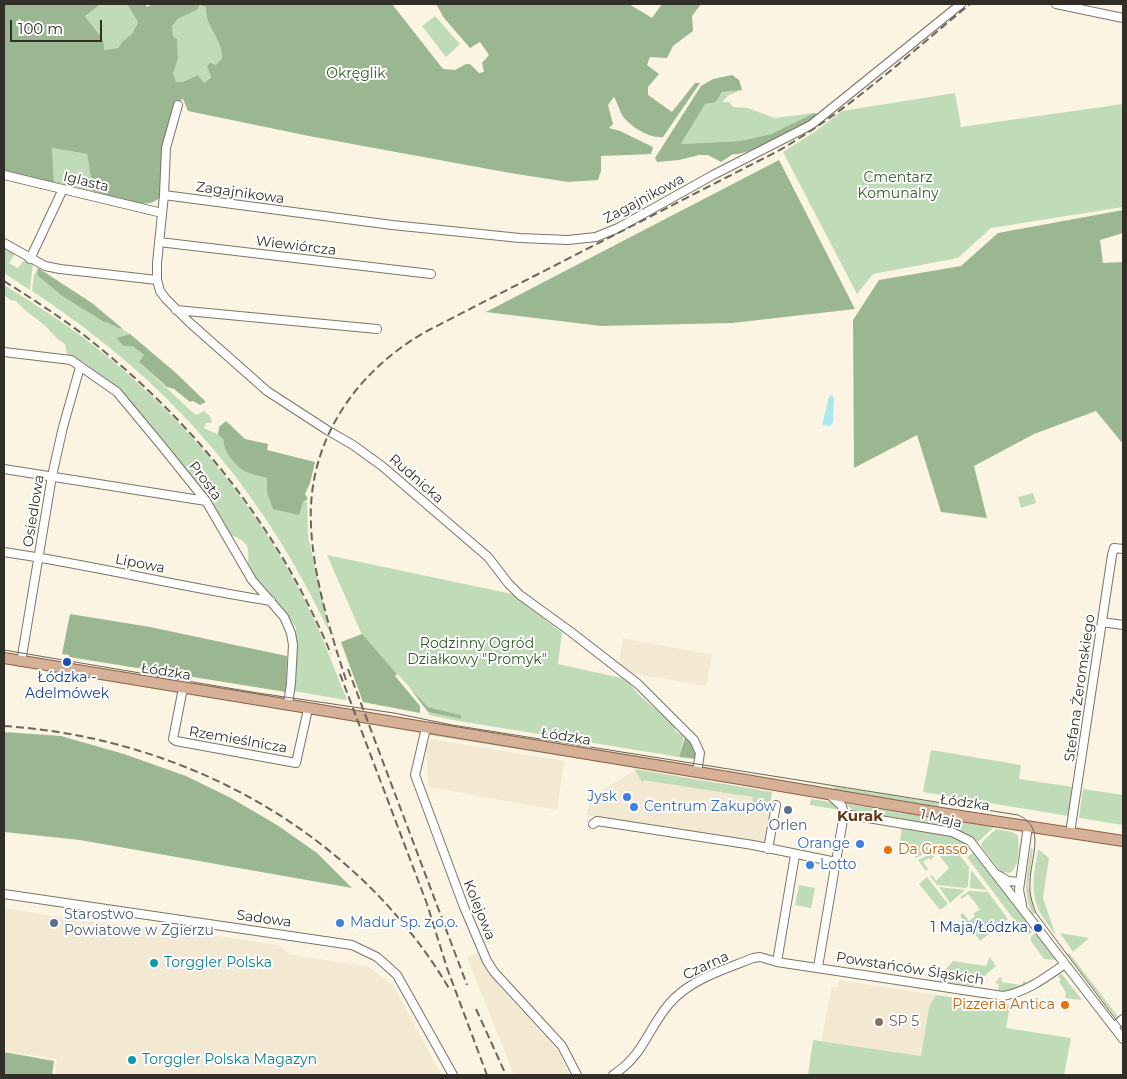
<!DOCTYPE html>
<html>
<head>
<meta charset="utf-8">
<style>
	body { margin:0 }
	#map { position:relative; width:1127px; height:1079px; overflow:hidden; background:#fbf4e3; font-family:Montserrat,sans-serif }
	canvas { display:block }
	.frame { position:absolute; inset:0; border:5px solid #312e27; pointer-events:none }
	.scale { position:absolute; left:10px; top:20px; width:92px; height:22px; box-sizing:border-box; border:2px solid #312e27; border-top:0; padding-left:6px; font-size:15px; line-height:18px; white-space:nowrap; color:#312e27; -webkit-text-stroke:4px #fff; paint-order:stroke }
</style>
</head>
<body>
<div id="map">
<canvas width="1127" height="1079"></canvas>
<div class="frame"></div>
<div class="scale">100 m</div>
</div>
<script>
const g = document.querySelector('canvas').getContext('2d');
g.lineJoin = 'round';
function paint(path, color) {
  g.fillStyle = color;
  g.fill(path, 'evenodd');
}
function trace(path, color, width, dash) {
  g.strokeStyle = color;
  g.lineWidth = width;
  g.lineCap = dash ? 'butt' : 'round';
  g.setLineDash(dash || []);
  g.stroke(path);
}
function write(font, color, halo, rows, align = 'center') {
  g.font = font + ' Montserrat,sans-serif';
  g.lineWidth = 4;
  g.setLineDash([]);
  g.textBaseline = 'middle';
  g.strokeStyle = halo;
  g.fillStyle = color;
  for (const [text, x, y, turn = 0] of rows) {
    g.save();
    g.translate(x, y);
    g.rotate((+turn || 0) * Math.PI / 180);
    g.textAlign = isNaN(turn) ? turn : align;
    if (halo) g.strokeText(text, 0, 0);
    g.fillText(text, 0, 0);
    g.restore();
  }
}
paint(new Path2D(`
	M623,638L712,655L706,686L630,673L619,666Z
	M430,739L564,761L557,810L429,787L426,749Z
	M632,772L772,795L765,842L586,815L592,797Z
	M4,908L77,920L197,933L279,945L290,955L367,966L393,985L441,1075H55L57,1059L4,1051Z
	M478,953L498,985L558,1051L570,1075H514L467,957Z
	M839,980L936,995L929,1007L921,1056L821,1041L832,987L838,988Z`), '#f3e8d1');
paint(new Path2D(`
	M101,4H127L138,22L132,35L123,41L118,48L103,50L97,31L91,26L85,16Z
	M200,5L207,7C205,27 222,38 222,58C214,67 213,76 204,83L198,75L182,83L176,82L172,74L178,58L177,39L173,37L172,26L178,19L197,10Z
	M435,16L460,44L446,57L422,26Z
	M742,90L729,95L722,102H729L733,107L748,108L774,118L814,113L771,134L740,141L681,144L705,104L716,101L722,92Z
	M955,93L961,127L1123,104V207L991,228L958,258L873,274L857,294L783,152L816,131L842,111Z
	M52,148L87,154L93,191L54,184Z
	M4,247L14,251V256L9,263L18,268L25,259L33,263L30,290L4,273Z
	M38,268L37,275L62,296L104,322C110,323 125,330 130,334L116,338L132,346L144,355L139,362L190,410L196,415L204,411L210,416L212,423H206L204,428C209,431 214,432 218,434C227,438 238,462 243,470L267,478V492L303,502L307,501L308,536L330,633C260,486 169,381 32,291L34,275Z
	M4,285C36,305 68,325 98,349C187,420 261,510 311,613C324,640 334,669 346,697V700L293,691L296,627L248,571C248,545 253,544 227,533L120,391L108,380L88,368L85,363L76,360L67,354L65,344C56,339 52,332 44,325C35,317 24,311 16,301L10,300L4,295Z
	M1033,493L1036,503L1021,508L1018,497Z
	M327,555L512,594L562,633L558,664L626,679L638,694L676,727L675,731L684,736L679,757L453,720L429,715L428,712L460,719L461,715L428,707L363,637Z
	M79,665L285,697L284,699L79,667Z
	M429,721L455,726L695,765L693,767L430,724Z
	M433,733L718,779V781L430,735Z
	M931,750L1021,765L1019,779L1073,787L1068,816L923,792Z
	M634,769L772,792L769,811L761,810V805L752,803L753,797L643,780V783Z
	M831,786L939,803V807L836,790Z
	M1083,789L1123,795V825L1079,818Z
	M811,799L835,803L840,810L810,805Z
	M846,804L994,827L978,842L966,834L955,829L862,814L854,811Z
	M902,827C925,831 954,831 971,849L931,850L916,858L904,843L900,842Z
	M996,829L1012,832L1018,836C1019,848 1020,866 1010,873L1001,872L981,846L982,842Z
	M1031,848L1033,849L1028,886L1035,913L1033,914C1021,893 1028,871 1031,848Z
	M1038,849L1049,858L1043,898L1056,936C1052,929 1046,923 1042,916C1029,895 1034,873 1038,849Z
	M974,852L1031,926L1029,928L1032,932L1030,934L1024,933L967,857Z
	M932,853H958L969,867L968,886L966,888L937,885L930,876L932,875L936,881L949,868L938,854L932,858V861L929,858L923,862L928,869L926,871L918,860Z
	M971,870L987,890L970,888Z
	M927,877L948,904L940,910L919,884Z
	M799,885L815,888L811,908L795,905Z
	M939,887L965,890L950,903Z
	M969,891L988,892L1008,919L996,928L966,923L960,916L963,913L969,921L975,916L973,914L980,909L968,894L962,899L960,897Z
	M968,925L994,930L980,941Z
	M1036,933L1056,958L1055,960L1044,959L1031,941V936Z
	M1060,933L1089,938L1073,952Z
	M1069,953L1120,1019H1117L1067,954Z
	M990,957L996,966L973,986L939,981L941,974L953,961L986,966Z
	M1060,974H1062L1082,1000L1065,998L1066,993L1059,981L1061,980L1058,976Z
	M1000,977L1002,978L1001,982L1021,985L1024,981L1027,983L1007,991L993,990H998L999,984L995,983Z
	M936,995L1010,1005L1006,1028L1071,1038L1064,1075H808L813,1040L921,1056L929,1007Z`), '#c0dbb8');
paint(new Path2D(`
	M4,4H101L85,16C91,27 106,36 104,50L118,48L123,41L132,34L138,22L127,4H144L148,7L151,4H392L443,69L455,70L466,64H470L479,73L484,72L482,63L489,55L480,42L470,48L444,18L436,4H629L652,18L662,4H701L692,16L693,31L673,46L667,58L650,57L647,65L659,74L648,87V95L672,112L695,83H700L663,137C650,139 629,126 622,115C619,109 617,102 614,97L608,105L613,124L609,128L620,131L653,147L651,154L601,156V171L598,180L568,182L510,173L309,136L188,111L183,99L174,104V115L160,197C147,213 109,196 93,191L87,154L52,148L54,184L4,171ZM200,5L206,7C205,27 222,38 222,58L216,65L210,63L207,66L211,77L204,83L198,75L183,82H176L173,74L178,58L177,39L173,37L172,26L178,19L197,10Z
	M732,75L739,80L742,90L722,92L716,102L705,104L681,144L740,141L771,134L814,113L818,114L817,116C802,125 747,157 733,154L721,162L708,155H699L679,160L657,162L655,158L701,86L713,79Z
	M779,160L855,309L732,323L601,326L486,312Z
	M1123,210V233L1100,240L1103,263L1123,262V444L1096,411L1034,434L974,466L987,518L941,512L917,435L854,468L853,320L879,280L961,266L998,233Z
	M38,268L92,303L123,329C116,328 111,323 104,322L62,296L37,275Z
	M130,334L176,373L206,402L200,405L193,401L190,402L174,389L167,387L139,362L144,355L132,346H124L116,338Z
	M226,421L245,439L268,444L267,450L315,462L310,483L305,494L308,499L303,502L299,515L273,509L267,492V478C260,476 249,474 243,470C235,465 222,449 224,440L218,434L219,427Z
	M70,614L150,627L287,656L286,692L69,657V655L62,654Z
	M362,634L397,674L395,676L420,706V713L363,702L341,642Z
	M409,687L428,707L461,715V719L428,712Z
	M4,732L61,736L124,754L186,776L231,798L277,825L317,853L352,888L80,840L4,832Z
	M686,734L696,747L697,759L679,757Z
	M4,1052L54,1061L52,1075H4Z`), '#9ab792');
paint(new Path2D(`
	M832,395L834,398L833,422L830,426L822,425L829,397Z`), '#abe8ed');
const minor = new Path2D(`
	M1056,4L1123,18
	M178,105L166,148L164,195L157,263V280L160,291L166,299L189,322L267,391L327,430L353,445L382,466L488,557L508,583L520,595L571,632L638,684L694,740L700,753L697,772
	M4,175L162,213
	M164,195L392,225L520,238L568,240L596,237L618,228L713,175L811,125L961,4
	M159,242L431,274
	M4,243L45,266L60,269L157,280
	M30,259L63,189
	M176,310L377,329
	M4,352L71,360L117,392L161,445L206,501L252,580L284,617L291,633L293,645L291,683L288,705
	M4,469L206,501
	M4,552C93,565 181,587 271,601
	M1102,622L1123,625
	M21,662L52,476L63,427L80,367
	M183,688L173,739L176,741L296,763L308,709
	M426,728L415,775L464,907L487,961L494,972L562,1046L577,1075
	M844,814L952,832L970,841L1123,1039
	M593,824L597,821L753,845L836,862
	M1070,833L1112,555L1114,548L1123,549
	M768,849L776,805
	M998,875L1008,881L1020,882
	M4,894L352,945L377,957L397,975L453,1075
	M1022,905L1019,890L1028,826
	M777,962L795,855
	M818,967L844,814L842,806L830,795
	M1114,1027L1123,1019
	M613,1075C644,1055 647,1030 669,1004C690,979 724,970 753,958L760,957L777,962L1003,996C1027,992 1046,977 1065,964`);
const major = new Path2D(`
	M4,658L740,779L922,810L1123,841`);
trace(minor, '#7c7566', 10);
trace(major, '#8b6044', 12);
trace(minor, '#fff', 8);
trace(major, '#d7b098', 10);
trace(new Path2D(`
	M4,650L258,693L394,713L452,725L1018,815C1047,827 1030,859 1030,882C1029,893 1032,903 1036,913L1123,1029`), '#6a665c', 1);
trace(new Path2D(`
	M4,281C37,302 70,323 100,348C201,430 281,534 331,654
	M348,669L467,985
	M340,674L427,904L447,968L487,1075
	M346,680C330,631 313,576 311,525C307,441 356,371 427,331L778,151C848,111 908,55 970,4
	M4,726C185,738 357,832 450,990
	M476,1009L506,1075`), '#6a665c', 2, [8, 4]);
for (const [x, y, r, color] of [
	[67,662,5,"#1a4fb4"],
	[627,797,5,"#3f7fe0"],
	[634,807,5,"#3f7fe0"],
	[788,810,5,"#5c6f8a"],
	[860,844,5,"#3f7fe0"],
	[888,850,5,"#e8710a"],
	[810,865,5,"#3f7fe0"],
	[54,923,5,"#5c6f8a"],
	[340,923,5,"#3f7fe0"],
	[1038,928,5,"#1a4fb4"],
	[154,963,5,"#0f9aa8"],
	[1065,1005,5,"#e8710a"],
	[879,1022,5,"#8d6e63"],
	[132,1060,5,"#0f9aa8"]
]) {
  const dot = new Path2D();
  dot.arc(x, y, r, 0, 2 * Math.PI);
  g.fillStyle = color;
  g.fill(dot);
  trace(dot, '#fff', 2);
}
write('14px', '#335b27', '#fff', [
	["Okręglik",356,74],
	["Cmentarz",898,178],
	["Komunalny",898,194],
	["Rodzinny Ogród",477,644],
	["Działkowy \"Promyk\"",477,660]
]);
write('14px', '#312e27', '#fff', [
	["Iglasta",86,182,14],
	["Zagajnikowa",240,193,8],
	["Zagajnikowa",644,199,-28],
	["Wiewiórcza",296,246,7],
	["Rudnicka",416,479,41],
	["Prosta",205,481,53],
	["Osiedlowa",34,511,-81],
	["Lipowa",140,564,11],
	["Łódzka",166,672,9],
	["Stefana Żeromskiego",1080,688,-82],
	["Łódzka",566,737,9],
	["Rzemieślnicza",238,740,10],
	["Łódzka",965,803,8],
	["1 Maja",941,819,13],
	["Kolejowa",479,910,68],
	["Sadowa",264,919,8],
	["Czarna",706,966,-25],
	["Powstańców Śląskich",910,969,9]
]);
write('14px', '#164399', '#fff', [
	["Łódzka -",67,678],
	["Adelmówek",67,694],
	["1 Maja/Łódzka",1028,928,"right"]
]);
write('14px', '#366cbe', '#fff', [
	["Jysk",617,797,"right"],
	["Centrum Zakupów",644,807],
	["Orange",850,844,"right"],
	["Lotto",820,865],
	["Madur Sp. z o.o.",350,923]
], 'left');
write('14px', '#4e5e75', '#fff', [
	["Orlen",788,826],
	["Starostwo",64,915,"left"],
	["Powiatowe w Zgierzu",64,931,"left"]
]);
write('14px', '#c56008', '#fff', [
	["Da Grasso",898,850],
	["Pizzeria Antica",1055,1005,"right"]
], 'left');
write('14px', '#0d838f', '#fff', [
	["Torggler Polska",164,963],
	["Torggler Polska Magazyn",142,1060]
], 'left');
write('14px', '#785e54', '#fff', [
	["SP 5",889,1022]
], 'left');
write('bold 15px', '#663916', '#fff', [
	["Kurak",860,817]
]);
</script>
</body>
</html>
